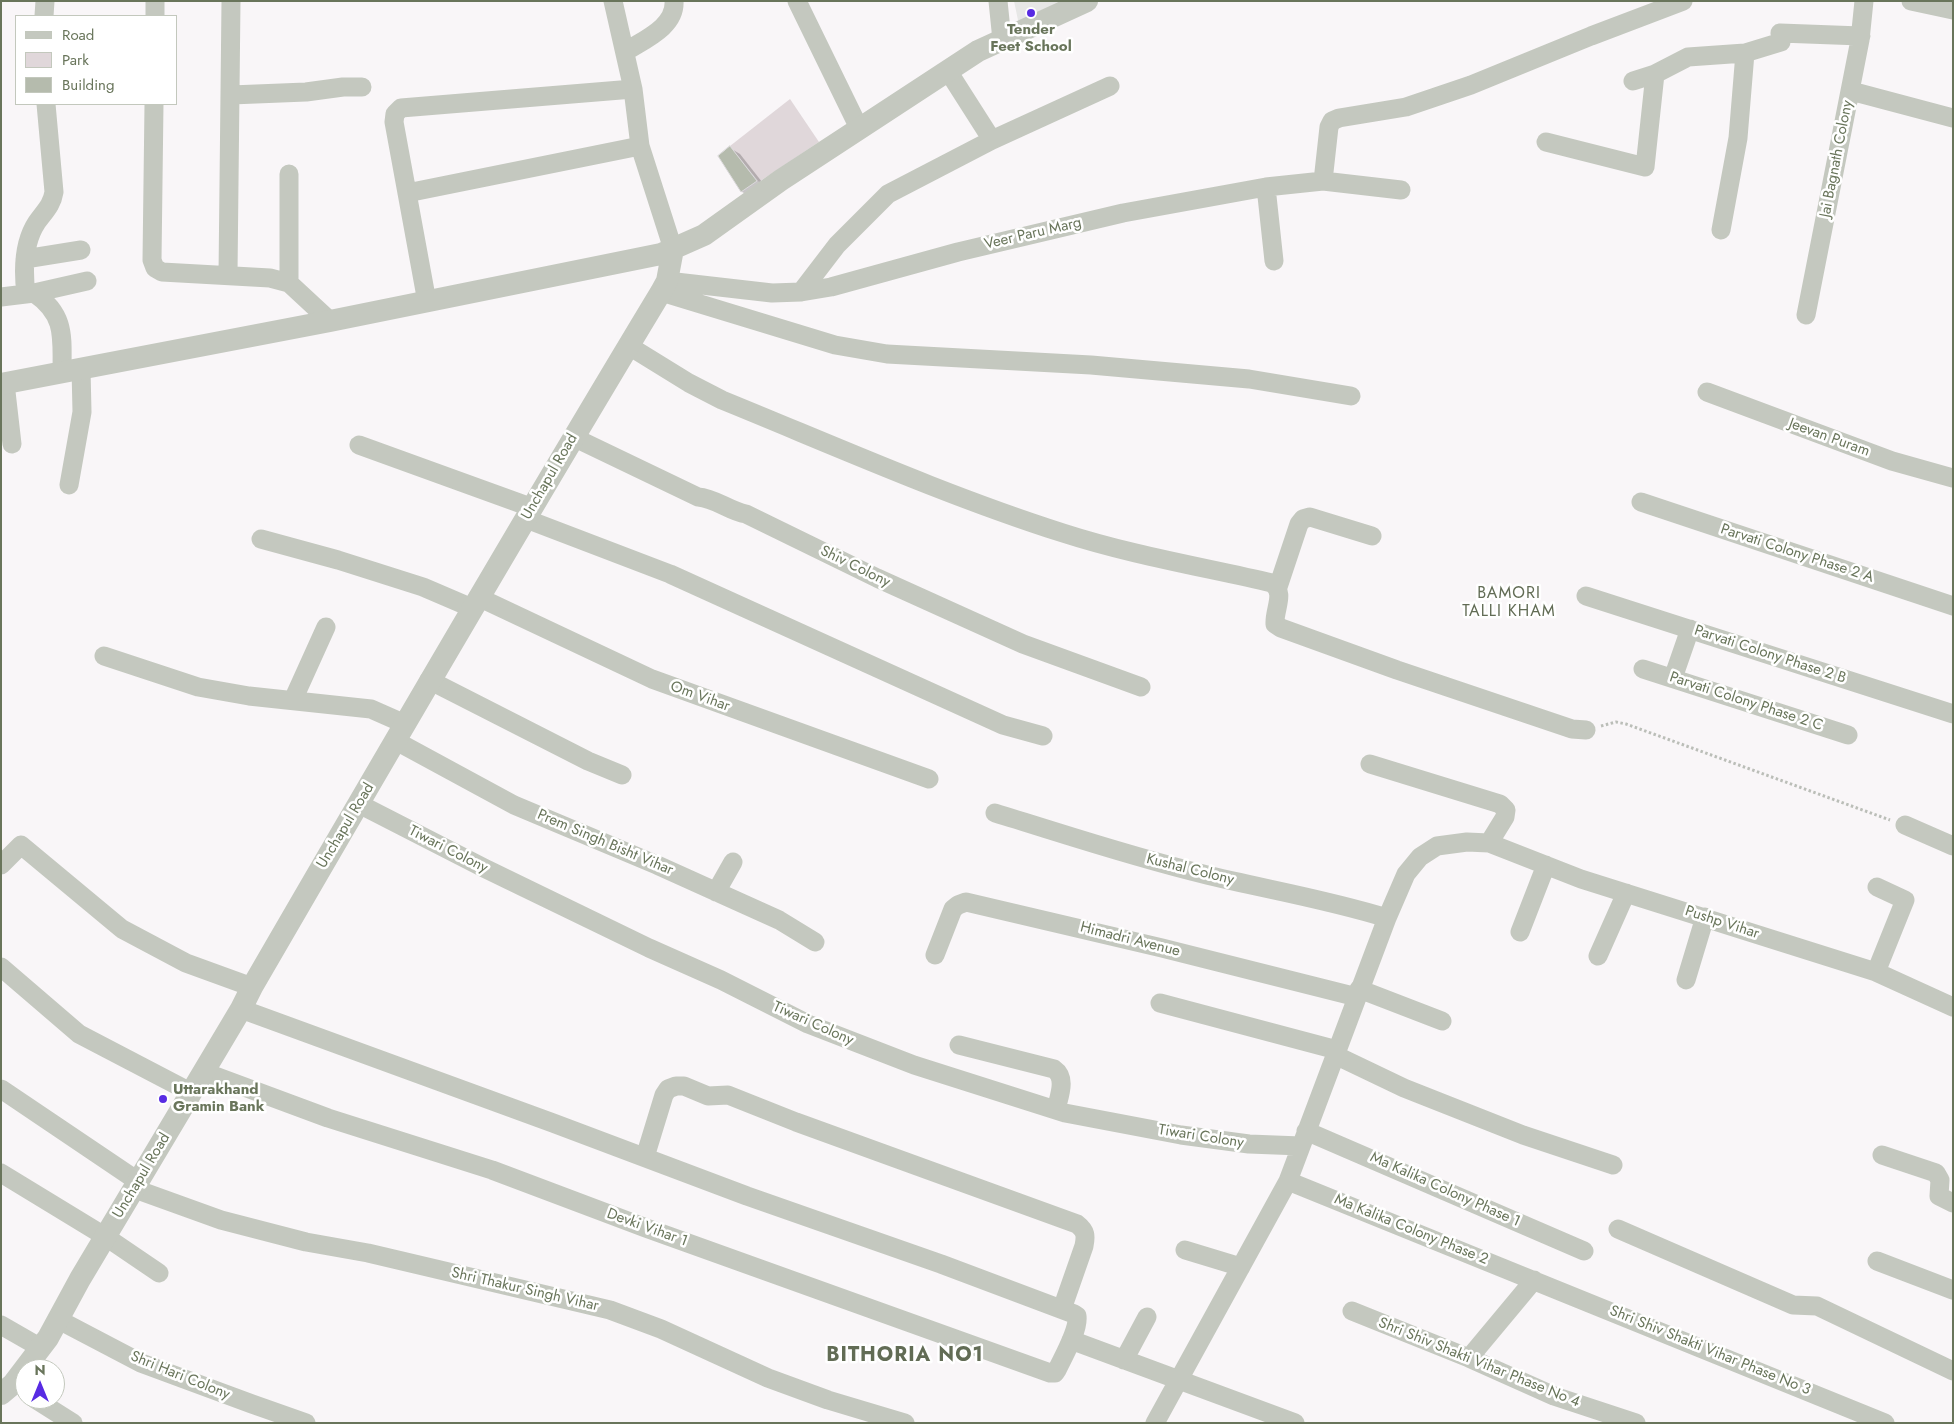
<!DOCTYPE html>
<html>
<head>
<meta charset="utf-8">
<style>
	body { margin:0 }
	#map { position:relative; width:1954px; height:1424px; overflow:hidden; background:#f9f6f8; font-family:Jost,sans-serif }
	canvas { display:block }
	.frame { position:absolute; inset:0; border:2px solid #69755b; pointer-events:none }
	.legend { position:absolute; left:15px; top:15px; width:162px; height:90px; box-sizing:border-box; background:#fff; border:1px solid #c3c8bd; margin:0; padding:6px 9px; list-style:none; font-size:15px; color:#69755b }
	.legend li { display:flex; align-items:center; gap:10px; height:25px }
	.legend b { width:25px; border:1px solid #c3c8bd }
	.north { position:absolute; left:15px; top:1359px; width:50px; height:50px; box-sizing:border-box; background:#fff; border:1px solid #c3c8bd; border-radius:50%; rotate:0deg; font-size:14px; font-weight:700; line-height:20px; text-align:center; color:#69755b }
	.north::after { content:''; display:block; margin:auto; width:18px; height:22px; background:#582be3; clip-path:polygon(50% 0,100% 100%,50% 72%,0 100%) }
</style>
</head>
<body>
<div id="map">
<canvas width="1954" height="1424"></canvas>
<div class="frame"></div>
<ul class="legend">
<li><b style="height:6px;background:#c4c8bf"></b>Road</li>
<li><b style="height:14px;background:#e0d7da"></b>Park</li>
<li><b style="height:14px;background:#b5bbad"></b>Building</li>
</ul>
<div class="north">N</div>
</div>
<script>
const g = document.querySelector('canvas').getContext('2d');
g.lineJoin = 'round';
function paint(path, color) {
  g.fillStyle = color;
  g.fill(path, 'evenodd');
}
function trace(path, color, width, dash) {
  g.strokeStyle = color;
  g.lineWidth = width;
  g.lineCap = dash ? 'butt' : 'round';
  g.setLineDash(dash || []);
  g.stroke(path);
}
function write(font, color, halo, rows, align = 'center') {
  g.font = font + ' Jost,sans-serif';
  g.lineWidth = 5;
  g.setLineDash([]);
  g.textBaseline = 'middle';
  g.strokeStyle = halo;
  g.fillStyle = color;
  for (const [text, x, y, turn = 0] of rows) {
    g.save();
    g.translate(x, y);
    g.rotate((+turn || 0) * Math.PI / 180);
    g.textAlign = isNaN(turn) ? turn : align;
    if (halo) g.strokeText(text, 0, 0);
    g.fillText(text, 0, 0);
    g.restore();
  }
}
paint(new Path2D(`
	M1014,1H1072L1019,25Z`), '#e7e7e6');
paint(new Path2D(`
	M790,99L819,142L759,182L730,146Z`), '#e0d7da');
paint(new Path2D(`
	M730,148L740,154L766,187L752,197L742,192L720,156Z`), '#0003');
const building = new Path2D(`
	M730,146L757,181L741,192L718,156Z`);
paint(building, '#b5bbad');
trace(building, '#dad8da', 1);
trace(new Path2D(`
	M1601,726L1616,722L1626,724L1890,820`), '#bbbeb8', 3, [2.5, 2.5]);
trace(new Path2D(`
	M613,1L633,89L640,146L673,249
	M797,1L859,128
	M998,1L1002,40
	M1911,1L1953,10
	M44,16L45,1
	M155,16V1
	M625,52C643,40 676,27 674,1
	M948,71L992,140
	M1633,81L1655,74L1688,57L1745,53L1781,42L1780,33L1861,36
	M1851,91L1953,118
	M231,95L306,92L343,87H362
	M154,104L152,260L155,268L162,272L270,278L289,283L330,321
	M1546,142L1645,167L1655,74
	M1323,181L1329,127L1332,121L1339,118L1406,107L1471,85L1591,36L1683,1
	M1266,187L1274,261
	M407,193L640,146
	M1721,230L1738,138L1745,53
	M25,259L81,250
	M228,275L231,1
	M667,281L772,293L801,292L831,287L958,252L1123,213L1266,187L1323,181L1401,190
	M289,283V174
	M661,292L835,345L887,354L1091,365L1249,379L1351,396
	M801,292L837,245L888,194L992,140L1110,86
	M34,293L87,281
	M26,294C23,270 23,243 37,222C45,211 52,205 54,192L46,104
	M1,297L34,293C66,315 62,337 62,372
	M427,302L394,122L395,114L401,108L633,89
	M1806,315L1860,40L1864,1
	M629,346L689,383L722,400C835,446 947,496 1063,533C1131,555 1203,567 1272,583C1286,593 1274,609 1275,624L1281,628L1397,670L1572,729L1586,730
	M5,383L12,444
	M1707,392L1892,461L1953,478
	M573,437L698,497C715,498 729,511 746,514L877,578L1023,644L1141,687
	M359,445L533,508
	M69,485L82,412L81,368
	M1641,502L1953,606
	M526,519L670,574L1003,725L1043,736
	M261,539L338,560L423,587L472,608
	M1278,587L1299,524L1303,519L1310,517L1372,536
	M1586,596L1953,714
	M478,597L652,679L929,779
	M104,656L198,687L249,696L371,709L405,724
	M1643,669L1848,735
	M1673,678L1690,629
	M429,680L588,761L622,775
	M293,700L326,627
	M396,741L514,805L657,865L779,920L815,942
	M1370,764L1500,804L1506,810L1505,817L1489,843
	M359,804L484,868L649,948L721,980L808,1024L914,1065L1065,1113L1181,1135L1249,1144L1301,1146
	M995,813C1064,834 1132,857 1203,874C1264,889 1326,899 1387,918
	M1905,825L1953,846
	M1,865L21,845L122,929L186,963L252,987
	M716,892L733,862
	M1520,932L1546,865
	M935,955L953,909L958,905L966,902L1162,948L1357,997
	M1598,956L1626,893
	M1,967L79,1034L192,1093
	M1876,972L1905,900L1877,887
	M1686,980L1705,917
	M1359,989L1442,1021
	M1160,1003L1337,1050
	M959,1045L1054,1069C1067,1078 1059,1096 1056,1110
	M1335,1055L1404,1088L1523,1135L1613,1165
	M204,1072L328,1118L492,1170L646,1228L1050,1373H1055L1057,1370C1063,1357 1079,1330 1077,1316L1074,1314L941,1264L747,1196L553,1123L241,1009
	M1,1089L139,1182
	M1306,1131L1584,1251
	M1882,1155L1936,1173L1940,1180L1939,1196L1953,1203
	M645,1157L664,1095L668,1089L676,1086H684L708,1096L728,1095L796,1122L1077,1224C1086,1231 1086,1236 1084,1246L1062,1309
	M1,1173L106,1237L159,1273
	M1288,1181L1885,1423
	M135,1189L221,1220L306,1242L368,1253L610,1310L661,1329L768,1378L828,1400L905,1423
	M1618,1229L1793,1305L1817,1306L1953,1371
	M1185,1250L1241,1267
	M1877,1261L1953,1290
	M1352,1311L1469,1358L1554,1396L1636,1423
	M59,1320L141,1363L252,1404L306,1423
	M1,1325L41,1348
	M1071,1340L1295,1423
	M1469,1358L1534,1280
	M1124,1360L1147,1317
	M35,1399L73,1423
	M1155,1423L1288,1181L1387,918L1406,874L1420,857L1437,846L1467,842L1489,843L1581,879L1876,972L1953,1007`), '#c4c8bf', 19);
trace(new Path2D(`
	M1,384L330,321L661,254L704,235L781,180L978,51L1087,1
	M1,1394L13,1384L48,1338L80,1279L241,1009L252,987C387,754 522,522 661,292L667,281L673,249`), '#c4c8bf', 22);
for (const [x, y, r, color] of [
	[1031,13,5,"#582be3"],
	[163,1099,5,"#582be3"]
]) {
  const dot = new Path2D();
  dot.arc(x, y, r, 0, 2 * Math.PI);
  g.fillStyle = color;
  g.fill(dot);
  trace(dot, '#fff', 2);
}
write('bold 15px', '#69755b', '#fff', [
	["Tender",1031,30],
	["Feet School",1031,47],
	["Uttarakhand",173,1090,"left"],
	["Gramin Bank",173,1107,"left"]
]);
write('15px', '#69755b', '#fff', [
	["Jai Bagnath Colony",1837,159,-79],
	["Veer Paru Marg",1033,234,-13],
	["Jeevan Puram",1829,438,20],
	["Unchapul Road",550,477,-60],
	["Parvati Colony Phase 2 A",1797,554,18],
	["Shiv Colony",855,567,26],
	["Parvati Colony Phase 2 B",1770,655,18],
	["Om Vihar",700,697,20],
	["Parvati Colony Phase 2 C",1746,702,18],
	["Unchapul Road",346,826,-59],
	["Prem Singh Bisht Vihar",605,843,23],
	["Tiwari Colony",448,850,27],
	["Kushal Colony",1190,870,14],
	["Pushp Vihar",1722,923,18],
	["Himadri Avenue",1130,940,14],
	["Tiwari Colony",813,1024,24],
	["Tiwari Colony",1201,1137,9],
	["Unchapul Road",142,1176,-59],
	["Ma Kalika Colony Phase 1",1445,1190,24],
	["Devki Vihar 1",647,1228,20],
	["Ma Kalika Colony Phase 2",1411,1230,22],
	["Shri Thakur Singh Vihar",525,1290,13],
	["Shri Shiv Shakti Vihar Phase No 3",1710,1351,22],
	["Shri Shiv Shakti Vihar Phase No 4",1479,1363,22],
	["Shri Hari Colony",180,1376,22]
]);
g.letterSpacing = '1px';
write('16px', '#626c55', '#fff', [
	["BAMORI",1509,594],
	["TALLI KHAM",1509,612]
]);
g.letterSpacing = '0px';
g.letterSpacing = '1px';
write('bold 20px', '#626c55', '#fff', [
	["BITHORIA NO1",905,1356]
]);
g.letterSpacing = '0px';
</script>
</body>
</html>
